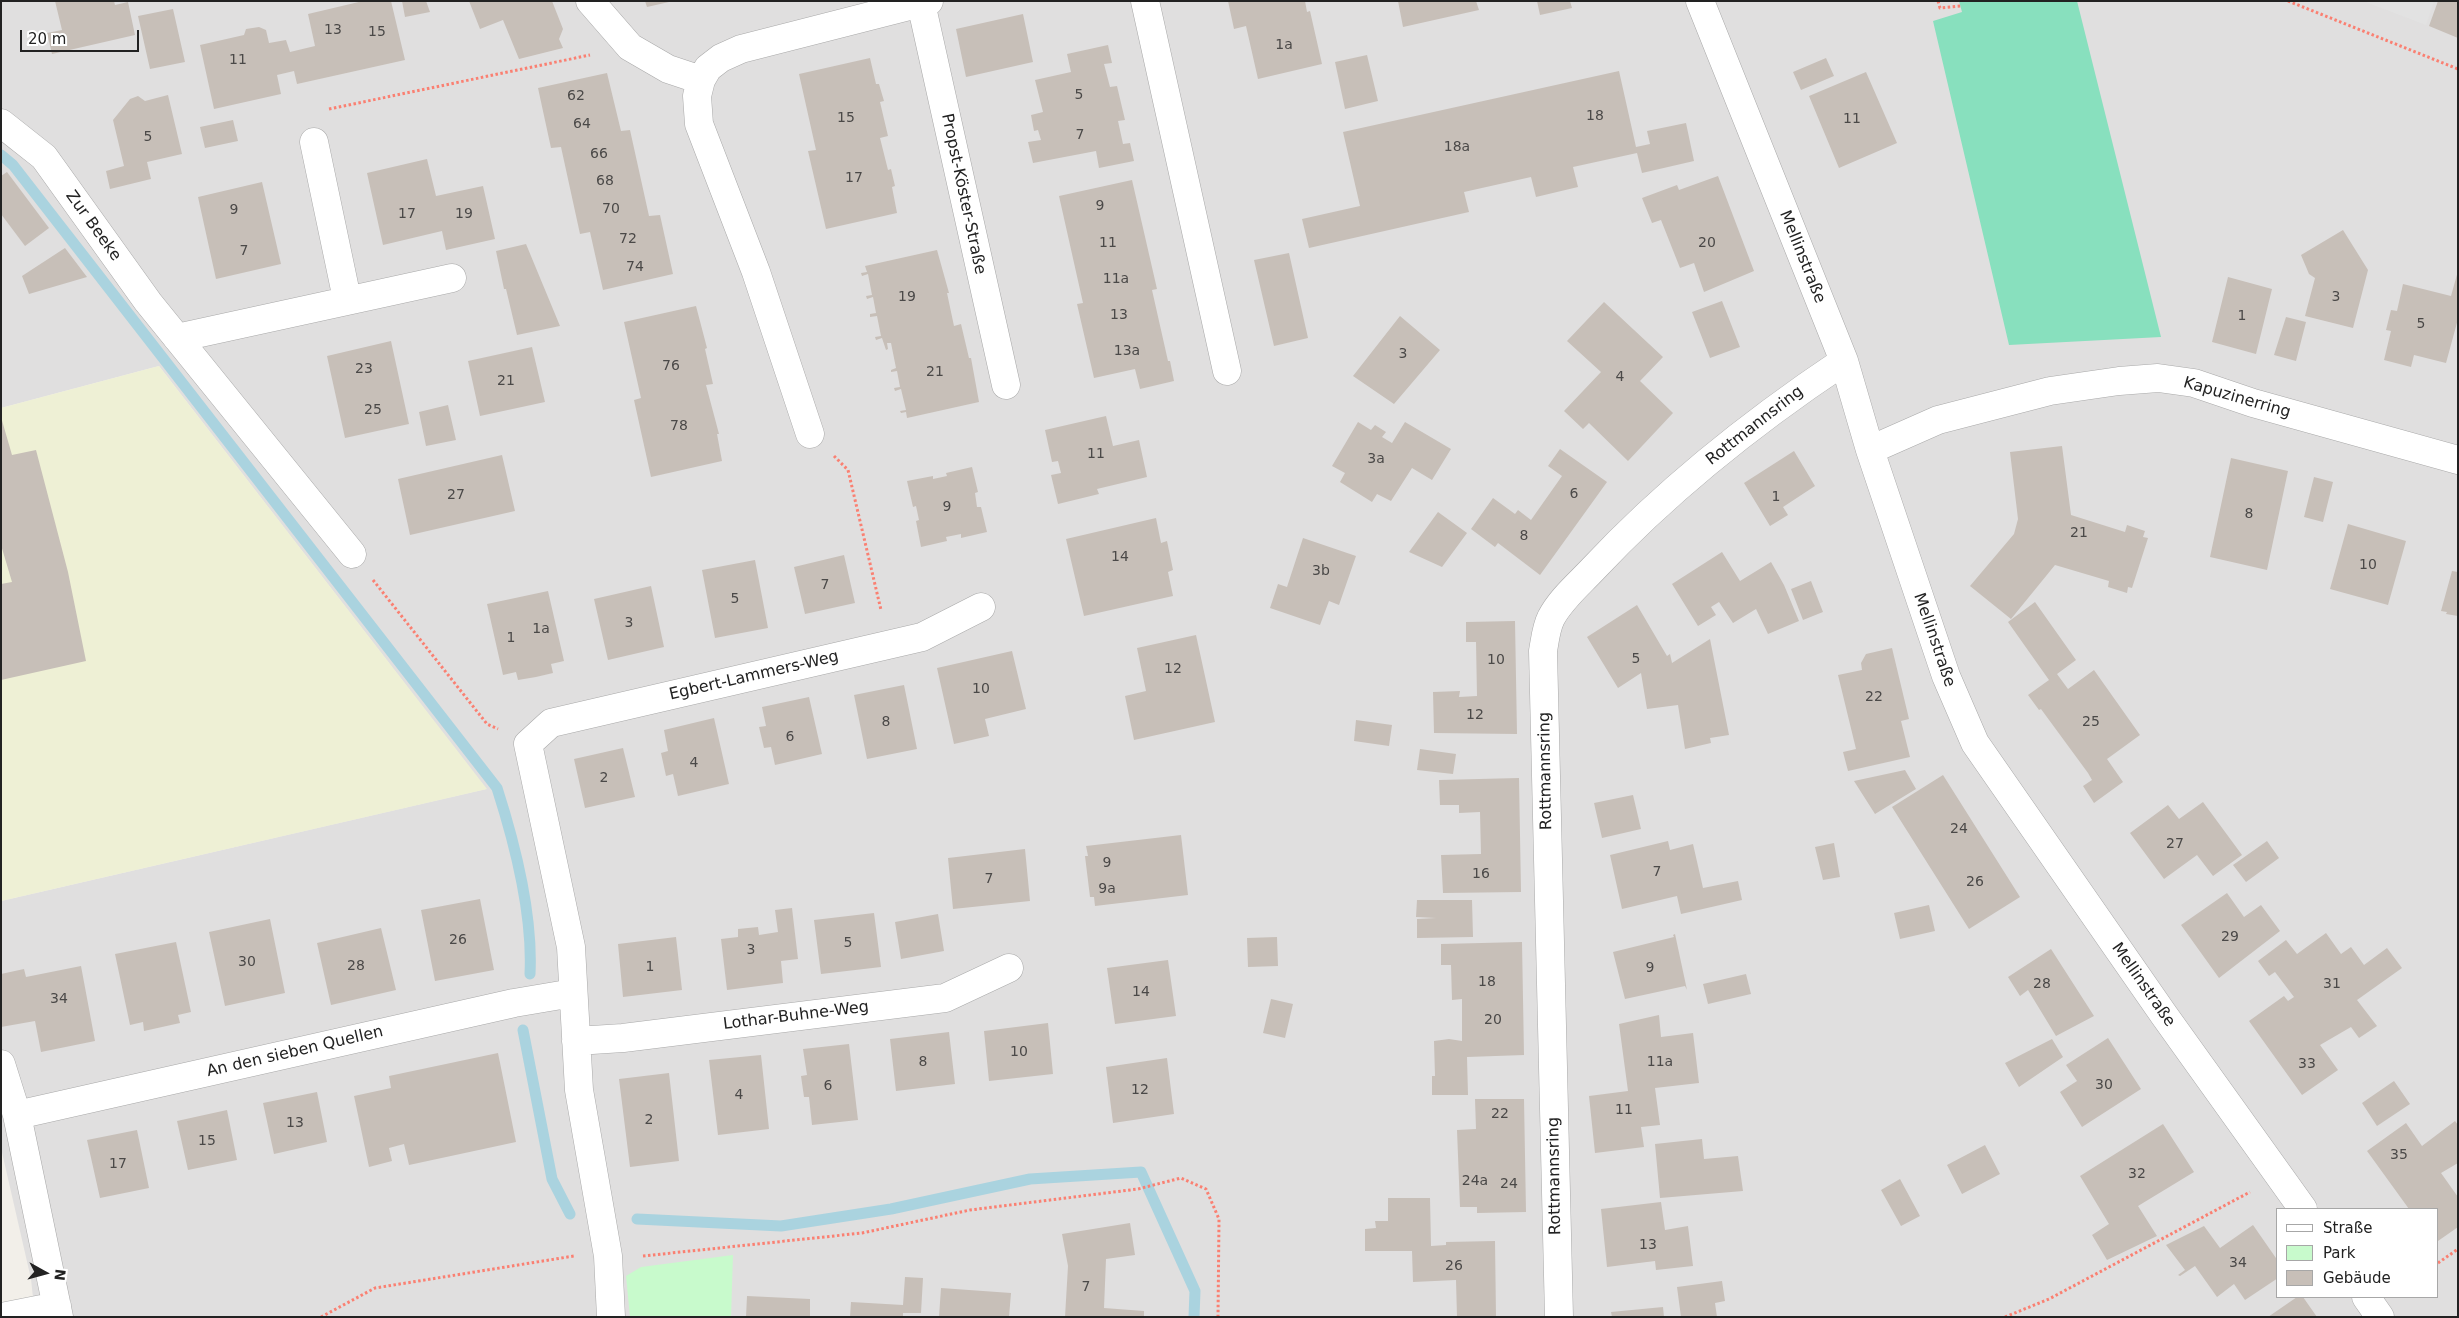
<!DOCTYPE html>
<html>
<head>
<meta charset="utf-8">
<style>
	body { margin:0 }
	#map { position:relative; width:2459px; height:1318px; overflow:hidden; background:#f2efe9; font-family:"DejaVu Sans",sans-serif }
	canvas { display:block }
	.frame { position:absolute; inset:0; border:2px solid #222; pointer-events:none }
	.legend { position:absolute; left:2276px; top:1208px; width:162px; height:90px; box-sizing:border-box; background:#fff; border:1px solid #a7a7a7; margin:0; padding:6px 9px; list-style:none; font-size:15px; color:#222 }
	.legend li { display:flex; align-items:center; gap:10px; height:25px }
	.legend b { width:25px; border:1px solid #a7a7a7 }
	.north { position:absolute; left:20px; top:1248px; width:50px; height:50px; -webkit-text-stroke:4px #fff; paint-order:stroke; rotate:97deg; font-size:14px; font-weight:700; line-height:20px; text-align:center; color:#222 }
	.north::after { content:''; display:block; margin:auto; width:18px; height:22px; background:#222; clip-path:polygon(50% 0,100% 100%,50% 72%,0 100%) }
	.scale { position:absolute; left:20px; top:30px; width:119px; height:22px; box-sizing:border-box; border:2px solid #222; border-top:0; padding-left:6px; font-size:15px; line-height:18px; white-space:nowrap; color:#222; -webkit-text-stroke:4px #fff; paint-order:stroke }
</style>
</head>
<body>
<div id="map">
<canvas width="2459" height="1318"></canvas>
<div class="frame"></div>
<ul class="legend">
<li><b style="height:6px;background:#fff"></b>Straße</li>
<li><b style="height:14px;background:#c8facc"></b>Park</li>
<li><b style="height:14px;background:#c7bfb8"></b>Gebäude</li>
</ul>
<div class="north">N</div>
<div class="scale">20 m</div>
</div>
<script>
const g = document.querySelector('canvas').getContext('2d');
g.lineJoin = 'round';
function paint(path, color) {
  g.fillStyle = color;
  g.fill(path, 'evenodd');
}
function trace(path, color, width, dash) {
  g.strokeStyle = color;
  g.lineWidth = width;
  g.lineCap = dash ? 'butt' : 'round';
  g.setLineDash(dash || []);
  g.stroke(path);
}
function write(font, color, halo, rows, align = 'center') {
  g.font = font + ' "DejaVu Sans",sans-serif';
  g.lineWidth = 4.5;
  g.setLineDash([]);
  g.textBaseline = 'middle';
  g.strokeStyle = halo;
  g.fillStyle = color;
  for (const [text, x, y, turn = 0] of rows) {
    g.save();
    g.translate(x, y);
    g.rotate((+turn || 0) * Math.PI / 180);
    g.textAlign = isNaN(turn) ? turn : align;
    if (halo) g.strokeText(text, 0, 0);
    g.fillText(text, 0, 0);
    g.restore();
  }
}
paint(new Path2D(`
	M1,1H2458V1317H35L31,1279L1,1148V901L486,789L159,366L1,408ZM2278,1209H2438V1297H2278Z`), '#e0dfdf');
paint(new Path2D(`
	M159,366L487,789L1,901V408Z`), '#eef0d5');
paint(new Path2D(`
	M733,1255L731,1317H630L626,1276L641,1267Z`), '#c8facc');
paint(new Path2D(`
	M1959,1H2077L2161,337L2009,345L1933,21L1962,12Z`), '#88e0be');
paint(new Path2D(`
	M2363,1H2434L2426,25Z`), '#e2e2e2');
trace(new Path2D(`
	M1,155L13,165L497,788C515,844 533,915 530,974
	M523,1030L552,1179L570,1214
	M637,1219L781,1226L891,1209L1030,1179L1141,1172L1195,1291L1194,1317`), '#aad3df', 11);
paint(new Path2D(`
	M55,1H114L115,5L128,2L135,35L52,54L47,33L62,30Z
	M363,1H391L405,60L297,84L294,71L277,75L281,94L214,109L200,45L244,35L246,29L259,27L266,30L269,43L286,40L290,52L315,46L308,14Z
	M402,1H426L430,12L405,17Z
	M469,1H552L563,29L559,39L563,48L519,59L503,20L480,29Z
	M645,1H669V2L647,7Z
	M1228,1H1305L1307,12L1310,11L1322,64L1258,79L1246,26L1234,29Z
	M1398,1H1476L1479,10L1403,27Z
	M1537,1H1570L1572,8L1540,15Z
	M2438,1H2458V38L2429,26Z
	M173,9L185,62L150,69L138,16Z
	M1023,14L1033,62L966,77L956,29Z
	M1108,45L1112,63L1104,64L1110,87L1117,86L1125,120L1118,121L1123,144L1130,143L1134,161L1099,168L1096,151L1033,163L1028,142L1041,140L1038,130L1034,131L1031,115L1043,112L1035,80L1071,72L1067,54Z
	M1367,55L1378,101L1345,109L1335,62Z
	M870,58L876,84H879L884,101L880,102L888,136L880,138L888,170L891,169L895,186L892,187L897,213L826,229L808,151L816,150L799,74Z
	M1826,58L1834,76L1801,90L1793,72Z
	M1619,71L1636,147L1650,144L1647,131L1686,123L1694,161L1642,173L1637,153L1573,167L1578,187L1536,197L1531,177L1464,192L1469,212L1309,248L1302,219L1360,206L1343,132Z
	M1866,72L1897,143L1839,168L1809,96Z
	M607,73L621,131L630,130L649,216L660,215L673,274L603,290L590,232L580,234L561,147L551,148L538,88Z
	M168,95L182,154L147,162L151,179L110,189L106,171L124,166L113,120L130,99L138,96L145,101Z
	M233,120L238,141L205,148L200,127Z
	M427,159L436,196L483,186L495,239L446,250L442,231L383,245L367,173Z
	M7,172L49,228L25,246L1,214V176Z
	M1718,176L1754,271L1704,292L1694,263L1680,268L1661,220L1652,223L1642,198L1677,185L1679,190Z
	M1132,180L1157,289L1152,290L1168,361H1170L1174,381L1140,389L1135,369L1094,378L1077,304L1083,303L1059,196Z
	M262,182L281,264L216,279L198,197Z
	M2343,230L2368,270L2353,328L2305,316L2315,278L2309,274L2301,255Z
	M526,244L560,326L517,335L506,289H504L496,251Z
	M65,248L87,277L29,294L22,276Z
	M937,250L949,293H947L954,326L961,324L969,358H971L979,402L907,418L906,412L901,413L900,411L906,410L901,389L895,391L894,388L900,387L897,371L891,372V370L896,368L891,343H887L888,349L886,350L882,338L876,340L875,337L881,336L877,316L870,317V314L876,313L873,297L867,299L866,296L872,295L868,274L862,276L861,273L867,272L865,266Z
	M1289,253L1308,338L1274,346L1254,260Z
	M2458,271V319L2446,363L2414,355L2411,367L2384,360L2391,331L2386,330L2391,310L2397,311L2403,284L2451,296Z
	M2228,277L2272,289L2256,354L2212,342Z
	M1722,301L1740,347L1710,358L1692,312Z
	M1604,302L1663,357L1640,381L1673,413L1628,461L1589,423L1583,429L1564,411L1601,372L1567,341Z
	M696,306L707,348L705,349L713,384L706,385L719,434H717L722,461L651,477L634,400L641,398L624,322Z
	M1400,316L1440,350L1394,404L1353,376Z
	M2286,317L2306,322L2296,361L2274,355Z
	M391,341L409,424L345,438L327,356Z
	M532,347L545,402L480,416L468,361Z
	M448,405L456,440L426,446L419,412Z
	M1106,416L1113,446L1139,440L1147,477L1097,489L1099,494L1058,504L1051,475L1061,473L1058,461L1052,462L1045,430Z
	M1,417L12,455L36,450L68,572L86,661L1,680V584L12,582L1,545Z
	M1358,422L1371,430L1375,425L1386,432L1382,437L1392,443L1405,422L1451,449L1432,480L1412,468L1391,501L1377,494L1372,502L1340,482L1345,473L1332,466Z
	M2062,446L2071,515L2125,532L2127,525L2145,531L2143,537L2148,538L2132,588L2128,587L2127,593L2108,587L2109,581L2055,565L2011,619L1970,586L2014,534L2018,519L2010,452Z
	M1560,449L1607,482L1540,575L1498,543L1495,547L1471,529L1493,498L1515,514L1518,510L1531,520L1562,476L1548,466Z
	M1794,451L1815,486L1783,507L1788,515L1770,526L1744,483Z
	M502,455L515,511L410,535L398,479Z
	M2231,458L2288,471L2267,570L2210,557Z
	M972,467L978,492L975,493L977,507H981L987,532L961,538V534L946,537L947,541L921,547L916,521L919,520L916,506L913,507L907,481L933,476V479L947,476L946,473Z
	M2314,477L2333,482L2323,522L2304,517Z
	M1438,512L1467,533L1442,567L1409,552Z
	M1156,518L1161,543L1167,541L1173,570L1168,572L1173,596L1084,616L1066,539Z
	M2348,524L2406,541L2388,605L2330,589Z
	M1303,538L1356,556L1339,605L1329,601L1320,625L1270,608L1278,584L1287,587Z
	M1722,552L1740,581L1771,562L1784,585L1799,621L1768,634L1756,609L1733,623L1719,602L1711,607L1716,615L1698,626L1672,584Z
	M844,555L855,603L805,614L794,567Z
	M755,560L768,628L715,638L702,570Z
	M2452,571L2458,572V616L2446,614L2447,612L2441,611Z
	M1811,581L1823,612L1803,620L1791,589Z
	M651,586L664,647L608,660L594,599Z
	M548,591L564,661L551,664L553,673L536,677L518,680L516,672L503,675L487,604Z
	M2035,602L2076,660L2057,674L2068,689L2094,670L2140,735L2107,759L2123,782L2094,803L2083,786L2092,780L2088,773L2041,709L2039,710L2028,695L2049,680L2008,622Z
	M1637,605L1667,656L1670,654L1672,663L1710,639L1729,735L1710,738L1711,743L1685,749L1678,705L1647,709L1641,673L1618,688L1587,637Z
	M1515,621L1517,734L1434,733L1433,692L1460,691L1459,697L1477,696L1476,642H1466V622Z
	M1196,635L1215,722L1134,740L1125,696L1146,691L1137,648Z
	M1892,648L1909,719L1901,721L1910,757L1848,771L1843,752L1856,749L1838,675L1862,670L1861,663L1866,654Z
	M1012,651L1026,709L985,719L989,736L954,744L937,668Z
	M904,685L917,749L867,759L854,695Z
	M809,697L822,754L775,765L771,747L764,748L759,727L766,726L762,707Z
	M714,718L729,784L678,796L673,774L666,776L661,753L668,751L664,730Z
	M1356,720L1392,725L1389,746L1354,741Z
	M623,748L635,797L585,808L574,759Z
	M1420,749L1456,754L1453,774L1417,770Z
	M1905,770L1916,789L1875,814L1854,781Z
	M1943,775L2020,897L1969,929L1892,807Z
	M1519,778L1521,892L1443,893L1441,855L1481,854L1480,812L1459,813V805H1440L1439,780Z
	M1633,795L1641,829L1602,838L1594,803Z
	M2203,802L2242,855L2213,876L2197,855L2164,879L2130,833L2168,805L2179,819Z
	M1181,835L1188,895L1095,906L1094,897H1090L1085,856H1088L1086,846Z
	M1668,841L1670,850L1693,844L1703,888L1738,881L1742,900L1681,914L1677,896L1622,909L1610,855Z
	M2267,841L2279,858L2246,882L2233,865Z
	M1834,843L1840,877L1823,880L1815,847Z
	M1025,849L1030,901L953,909L948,858Z
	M2227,893L2244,917L2261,905L2280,931L2219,978L2181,925Z
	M480,899L494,970L435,981L421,910Z
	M1417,900H1472L1473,937L1417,938V919L1436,918L1416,917Z
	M1929,905L1935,931L1900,939L1894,913Z
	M792,908L798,959L781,961L783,983L727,990L721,939L738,937V929L758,927L759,935L778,932L775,910Z
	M874,913L881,967L821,974L814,920Z
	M938,914L944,951L901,959L895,922Z
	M270,919L285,993L225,1006L209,932Z
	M381,928L396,990L331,1005L317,943Z
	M2326,933L2341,954L2351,947L2364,965L2387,948L2402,968L2357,1000L2377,1026L2359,1038L2351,1027L2320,1045L2338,1070L2302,1095L2249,1021L2284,996L2288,1001L2294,997L2275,972L2269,976L2258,961L2286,940L2297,954Z
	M1675,934L1687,990L1685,986L1625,999L1613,952L1674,937L1673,935Z
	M676,937L682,990L623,997L618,944Z
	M1277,937L1278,966L1248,967L1247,938Z
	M176,942L191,1012L178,1015L180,1023L144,1031L143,1022L130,1025L115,954Z
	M1522,942L1524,1055L1467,1057L1468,1095H1432V1076H1435L1434,1041L1449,1039L1462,1041V999L1452,1000L1451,965H1441V944Z
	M2051,949L2094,1016L2056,1036L2028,990L2020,996L2008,977Z
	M1168,960L1176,1016L1115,1024L1107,968Z
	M81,966L95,1041L41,1052L35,1021L1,1027V974L24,969L26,977Z
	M1746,974L1751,994L1708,1004L1703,984Z
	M1271,999L1293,1004L1285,1038L1263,1033Z
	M1659,1015L1661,1037L1693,1033L1699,1083L1655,1088L1660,1125L1641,1127L1644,1147L1595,1153L1589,1096L1628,1091L1619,1024Z
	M1048,1023L1053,1074L989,1081L984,1031Z
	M949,1032L955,1084L896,1091L890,1039Z
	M2108,1038L2141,1089L2082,1127L2060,1092L2077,1081L2066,1065Z
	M2052,1039L2063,1057L2019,1087L2005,1063Z
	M849,1044L858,1120L812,1125L809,1097H804L801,1076L807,1075L803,1049Z
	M498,1053L516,1142L409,1165L404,1144L389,1148L392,1161L369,1167L354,1096L391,1088L389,1076Z
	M761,1055L769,1129L718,1135L709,1060Z
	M1167,1058L1174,1114L1113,1123L1106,1067Z
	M669,1073L679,1161L630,1167L619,1079Z
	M2394,1081L2410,1104L2377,1126L2362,1103Z
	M317,1092L327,1142L274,1154L263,1103Z
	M1475,1099H1524L1526,1212L1477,1213V1207H1460L1457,1130L1476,1129Z
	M227,1110L237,1160L188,1170L177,1121Z
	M2455,1121L2458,1125V1163L2441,1173L2458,1197V1227L2438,1241V1209H2409L2367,1151L2406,1123L2422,1146Z
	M2163,1124L2194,1172L2138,1206L2157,1236L2107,1260L2092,1235L2109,1224L2080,1176Z
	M137,1130L149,1188L100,1198L87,1140Z
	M1702,1139L1704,1159L1738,1156L1743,1191L1660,1198L1655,1144Z
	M1985,1145L2000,1174L1962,1194L1947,1165Z
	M1900,1179L1920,1216L1901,1226L1881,1190Z
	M1388,1198H1430L1431,1246L1446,1245V1242L1495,1241L1496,1317H1457L1456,1280L1413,1282L1412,1251H1365V1229L1376,1228L1375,1221H1388Z
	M1661,1202L1665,1230L1688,1226L1693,1266L1656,1270L1655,1261L1607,1267L1601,1209Z
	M1130,1223L1135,1255L1106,1259L1104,1308L1144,1311V1317H1065L1068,1266L1062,1234Z
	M2253,1225L2278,1261V1278L2245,1300L2234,1284L2217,1297L2195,1266L2180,1276L2178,1275L2185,1270L2166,1245L2204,1226L2220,1248Z
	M905,1277L923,1278L921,1313H903V1317H850L851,1302L903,1305Z
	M1722,1281L1725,1301L1715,1303L1717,1317H1681L1677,1287Z
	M941,1288L1011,1293L1009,1317H939Z
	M747,1296L810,1299V1317H746Z
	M2297,1297H2303L2317,1317H2268Z
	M1663,1307L1664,1317H1612L1611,1312Z`), '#c7bfb8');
const street = new Path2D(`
	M590,1L630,47L668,69L701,80
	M1145,1L1227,371
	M1700,1L1844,361L1870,450L1946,676L1975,743L2164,1015L2303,1209
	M921,3L1006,385
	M1,123L44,157L148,302L352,554
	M314,142L347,299
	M177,338L452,278
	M810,434L756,272L699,124L697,96L701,80L708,68L721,58L741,49L929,1
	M1870,450L1938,420L2050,391L2119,381L2158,378L2194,383L2253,403L2458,460
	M576,1041L623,1038L945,998L1009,968
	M1,1064L17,1115L59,1317
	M17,1115L514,1003L573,993
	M2366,1297L2380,1317
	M1,1317L57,1306
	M611,1317L608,1256L579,1090L571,947L528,744L551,723L922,637L981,607
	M1559,1317L1543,651C1545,640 1546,628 1551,618C1561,599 1579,584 1593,569C1667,490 1754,421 1844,361`);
trace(street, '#a9a9a9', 29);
trace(new Path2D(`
	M1938,1L1940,8L1961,6
	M2288,1L2458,69
	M329,109L590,55
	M834,456L848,470L881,610
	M373,580L487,724L498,729
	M643,1256L862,1233L970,1210L1138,1189L1181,1178L1206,1189L1219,1219L1218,1317
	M2438,1263L2458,1249
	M321,1317L375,1288L574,1256
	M2005,1317L2049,1299L2250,1192`), '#fa8072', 3, [2.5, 2.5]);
trace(street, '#fff', 28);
write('14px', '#4b4948', null, [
	["13",333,30],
	["15",377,32],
	["1a",1284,45],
	["11",238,60],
	["5",1079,95],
	["62",576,96],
	["18",1595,116],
	["15",846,118],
	["11",1852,119],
	["64",582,124],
	["7",1080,135],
	["5",148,137],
	["18a",1457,147],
	["66",599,154],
	["17",854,178],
	["68",605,181],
	["9",1100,206],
	["70",611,209],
	["9",234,210],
	["17",407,214],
	["19",464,214],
	["72",628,239],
	["11",1108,243],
	["20",1707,243],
	["7",244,251],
	["74",635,267],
	["11a",1116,279],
	["19",907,297],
	["3",2336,297],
	["13",1119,315],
	["1",2242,316],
	["5",2421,324],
	["13a",1127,351],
	["3",1403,354],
	["76",671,366],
	["23",364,369],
	["21",935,372],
	["4",1620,377],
	["21",506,381],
	["25",373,410],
	["78",679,426],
	["11",1096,454],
	["3a",1376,459],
	["6",1574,494],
	["27",456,495],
	["1",1776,497],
	["9",947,507],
	["8",2249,514],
	["21",2079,533],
	["8",1524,536],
	["14",1120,557],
	["10",2368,565],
	["3b",1321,571],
	["7",825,585],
	["5",735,599],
	["3",629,623],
	["1a",541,629],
	["1",511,638],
	["5",1636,659],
	["10",1496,660],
	["12",1173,669],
	["10",981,689],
	["22",1874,697],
	["12",1475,715],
	["8",886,722],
	["25",2091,722],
	["6",790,737],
	["4",694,763],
	["2",604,778],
	["24",1959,829],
	["27",2175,844],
	["9",1107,863],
	["7",1657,872],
	["16",1481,874],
	["7",989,879],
	["26",1975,882],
	["9a",1107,889],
	["29",2230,937],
	["26",458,940],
	["5",848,943],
	["3",751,950],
	["30",247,962],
	["28",356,966],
	["1",650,967],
	["9",1650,968],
	["18",1487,982],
	["28",2042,984],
	["31",2332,984],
	["14",1141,992],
	["34",59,999],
	["20",1493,1020],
	["10",1019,1052],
	["8",923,1062],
	["11a",1660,1062],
	["33",2307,1064],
	["30",2104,1085],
	["6",828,1086],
	["12",1140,1090],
	["4",739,1095],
	["11",1624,1110],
	["22",1500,1114],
	["2",649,1120],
	["13",295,1123],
	["15",207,1141],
	["35",2399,1155],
	["17",118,1164],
	["32",2137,1174],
	["24a",1475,1181],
	["24",1509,1184],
	["13",1648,1245],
	["34",2238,1263],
	["26",1454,1266],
	["7",1086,1287]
]);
write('16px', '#222', '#fff', [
	["Propst-Köster-Straße",963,194,78],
	["Zur Beeke",93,226,54],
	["Mellinstraße",1802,257,68],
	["Kapuzinerring",2237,398,16],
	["Rottmannsring",1755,426,-38],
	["Mellinstraße",1934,640,71],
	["Egbert-Lammers-Weg",754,676,-13],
	["Rottmannsring",1546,771,-91],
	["Mellinstraße",2143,985,55],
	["Lothar-Buhne-Weg",796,1016,-7],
	["An den sieben Quellen",295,1052,-13],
	["Rottmannsring",1555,1176,-91]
]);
</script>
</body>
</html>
